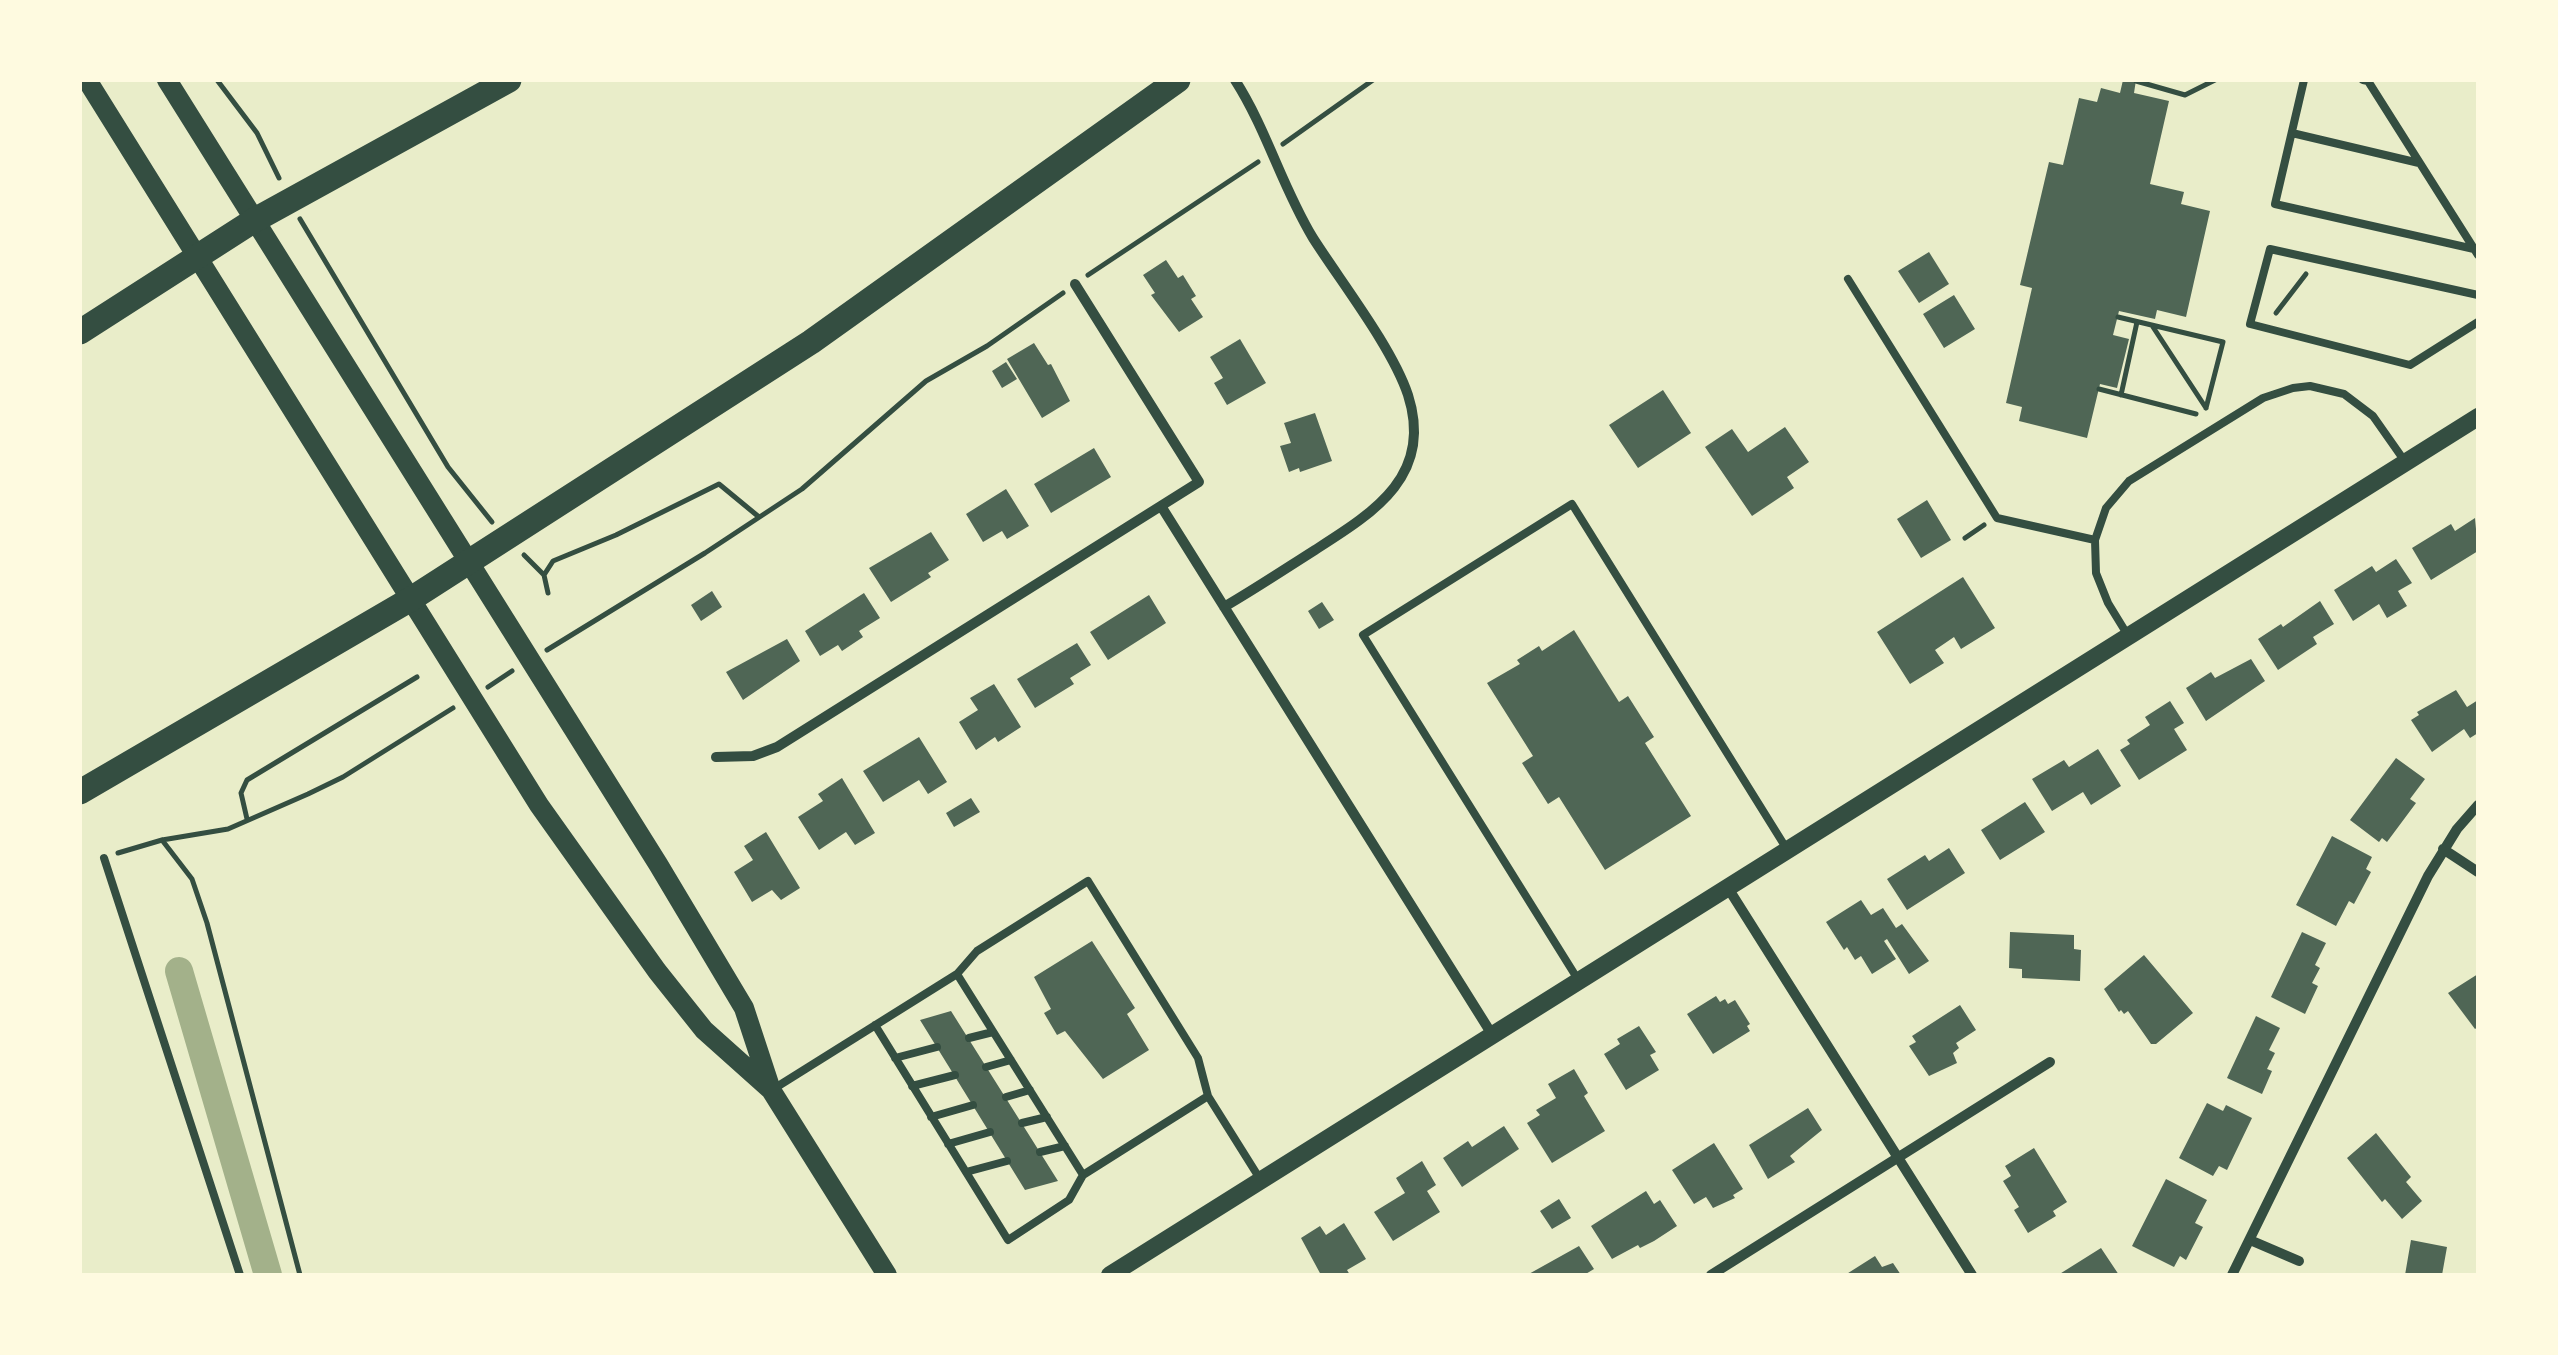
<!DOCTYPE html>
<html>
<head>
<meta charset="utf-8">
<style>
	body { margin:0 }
	#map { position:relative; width:2558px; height:1355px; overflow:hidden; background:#e9edc9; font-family:Manrope,sans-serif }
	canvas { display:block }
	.frame { position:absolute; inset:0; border:82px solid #fefae0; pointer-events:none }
</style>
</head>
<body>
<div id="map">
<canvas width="2558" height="1355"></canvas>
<div class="frame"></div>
</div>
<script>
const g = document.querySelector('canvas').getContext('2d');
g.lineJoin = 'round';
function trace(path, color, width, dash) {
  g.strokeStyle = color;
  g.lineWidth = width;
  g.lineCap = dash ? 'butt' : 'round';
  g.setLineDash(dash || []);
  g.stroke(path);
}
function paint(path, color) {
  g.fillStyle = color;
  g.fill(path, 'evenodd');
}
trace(new Path2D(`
	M179,971L268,1275`), '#a3b18a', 28);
paint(new Path2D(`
	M2123,80H2136L2134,93L2169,101L2150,184L2184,192L2181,204L2210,211L2186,317L2157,310L2155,319L2119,311L2113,335L2129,339L2117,388L2100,384L2087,438L2019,421L2022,407L2006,403L2032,288L2020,285L2049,162L2063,165L2079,98L2097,102L2101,88L2120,93Z
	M1929,252L1949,284L1919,303L1898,271Z
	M1166,260L1178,278L1183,275L1196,296L1191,299L1203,317L1179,332L1151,295L1155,293L1143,275Z
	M1954,295L1975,329L1944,348L1923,314Z
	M1240,339L1266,383L1227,405L1214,383L1223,378L1210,357Z
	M1034,343L1048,365L1051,364L1070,401L1042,418L1007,359Z
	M1006,362L1017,379L1002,388L992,371Z
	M1663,390L1691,433L1638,468L1609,425Z
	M1315,413L1332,461L1300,472L1299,468L1289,472L1280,446L1291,443L1284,423Z
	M1785,427L1809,462L1787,477L1794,488L1752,516L1705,447L1732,429L1748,452Z
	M1094,448L1111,477L1051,513L1034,484Z
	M1006,489L1029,526L1007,539L1002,531L983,542L966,514Z
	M1927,500L1951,540L1921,558L1897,519Z
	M2475,518L2478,551L2431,580L2412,548L2451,524L2455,531Z
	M931,532L949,560L928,573L931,577L891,602L869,568Z
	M2396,559L2412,583L2398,591L2407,606L2387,618L2379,604L2353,621L2334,590L2372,566L2376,572Z
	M1963,577L1995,628L1961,649L1954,637L1935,650L1944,663L1910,684L1877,632Z
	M712,591L722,607L701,621L691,605Z
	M864,593L880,618L859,631L863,637L842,651L838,645L820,656L805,631Z
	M1149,595L1166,623L1108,660L1090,632Z
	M2320,601L2334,624L2313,637L2317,644L2278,670L2258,639L2281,624L2283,627Z
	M1322,602L1334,620L1319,629L1308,611Z
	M1574,630L1619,702L1628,696L1654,737L1645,743L1691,816L1605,870L1559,797L1548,804L1522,763L1533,756L1487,683L1520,664L1517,660L1539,646L1542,651Z
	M787,639L800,661L743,700L726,672Z
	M1077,643L1091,665L1070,678L1074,684L1035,708L1017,679Z
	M2251,659L2265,681L2206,721L2186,688L2211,672L2215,678Z
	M994,684L1021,727L998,742L995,737L976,750L959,722L978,710L970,698Z
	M2456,690L2467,707L2478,700V733L2470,738L2464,729L2432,752L2411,720L2419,715L2417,712Z
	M2170,701L2184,723L2174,729L2187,750L2139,780L2120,750L2130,744L2127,740L2150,725L2145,717Z
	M919,737L947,782L928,794L919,780L883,802L863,771Z
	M2098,749L2121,786L2091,805L2083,792L2052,811L2032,779L2064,760L2069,767Z
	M2396,758L2425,779L2410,799L2416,803L2387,842L2382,838L2379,842L2350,820Z
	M842,778L875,833L855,845L846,832L819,850L798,817L823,801L818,794Z
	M971,798L980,812L954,827L946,813Z
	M2025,802L2045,832L2000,860L1981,830Z
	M766,832L800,888L781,900L772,890L752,902L734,872L753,860L744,846Z
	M2332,836L2372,857L2366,869L2371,872L2354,904L2349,901L2336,926L2296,905Z
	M1949,848L1965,873L1907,910L1887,879L1925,855L1929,861Z
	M1861,900L1871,915L1883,908L1896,928L1902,924L1929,961L1909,974L1887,939L1884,941L1896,959L1872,974L1861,956L1855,960L1847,947L1844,950L1826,922Z
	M2010,932L2074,935V949L2081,950L2080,981L2022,978V969L2009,968Z
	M2302,932L2326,943L2315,965L2320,968L2312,983L2318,986L2305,1014L2271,997Z
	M1092,941L1135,1008L1127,1014L1149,1050L1103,1079L1065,1031L1057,1035L1044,1013L1051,1009L1034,977Z
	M2144,955L2193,1013L2156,1044H2151L2128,1011L2124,1014L2121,1010L2119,1012L2104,989Z
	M2478,974V1027L2475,1029L2448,993Z
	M1716,996L1720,1002L1725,999L1728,1004L1735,1000L1750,1024L1747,1026L1750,1031L1713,1054L1687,1014Z
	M1960,1005L1976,1030L1956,1043L1959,1048L1953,1053L1957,1063L1929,1076L1909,1046L1916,1042L1912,1036Z
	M951,1011L1058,1181L1025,1190L920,1020Z
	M2256,1016L2280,1028L2269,1050L2275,1053L2267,1069L2272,1071L2262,1094L2227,1078Z
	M1639,1026L1656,1052L1650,1055L1659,1070L1626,1090L1604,1054L1620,1044L1617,1039Z
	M1574,1069L1588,1093L1584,1096L1605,1131L1552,1163L1527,1123L1540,1115L1536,1110L1556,1098L1548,1084Z
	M2207,1103L2223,1111L2226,1105L2252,1118L2227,1170L2219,1166L2213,1176L2179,1158Z
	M1808,1108L1822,1130L1790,1156L1795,1162L1768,1179L1749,1145Z
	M1504,1126L1519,1149L1462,1187L1443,1158L1468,1141L1472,1147Z
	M2376,1133L2411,1177L2406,1182L2422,1201L2402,1219L2385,1199L2382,1202L2347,1158Z
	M1714,1143L1743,1189L1733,1195L1735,1198L1713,1208L1706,1197L1694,1204L1672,1170Z
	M2034,1148L2067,1202L2053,1211L2056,1216L2028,1233L2014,1210L2019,1207L2003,1181L2011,1176L2005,1166Z
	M1422,1161L1436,1185L1427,1191L1440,1212L1393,1241L1374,1212L1405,1193L1396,1178Z
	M2166,1179L2207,1200L2195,1223L2203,1227L2186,1260L2180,1256L2174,1267L2132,1246Z
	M1646,1191L1654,1204L1660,1200L1677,1226L1654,1241L1640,1248L1638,1245L1612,1259L1591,1226Z
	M1559,1199L1571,1218L1552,1229L1540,1211Z
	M1344,1223L1366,1259L1347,1270L1350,1275H1321L1301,1238L1320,1226L1326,1235Z
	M2411,1240L2447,1247L2442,1275H2405Z
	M1579,1246L1594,1269L1584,1275H1527Z
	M2101,1248L2119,1275H2058Z
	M1875,1256L1882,1267L1893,1263L1901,1275H1845Z`), '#4f6655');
trace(new Path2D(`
	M217,80L257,133L279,178
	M2136,81L2185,95L2215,80
	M1283,144L1373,80
	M300,219L448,467L492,522
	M1088,275L1258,162
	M2276,313L2306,274
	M2118,317L2223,342L2206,408
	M2153,327L2206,408
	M2099,389L2196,414
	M2121,395L2137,322
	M1965,538L1984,525
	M524,555L544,575L548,593
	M544,575L553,561L616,535L719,484L759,517
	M547,650L705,553L802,489L926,381L987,346L1063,293
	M488,687L512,671
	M247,819L241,793L247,780L417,677
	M162,840L192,879L207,923L300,1275
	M118,853L162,840L228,829L308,794L343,777L453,708`), '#344e41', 5);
trace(new Path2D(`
	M2304,80L2275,204L2474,249
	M2363,80L2368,81L2478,255
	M2292,133L2419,163
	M1848,279L1997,518L2095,540
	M2478,295L2270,249L2250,324L2410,365L2478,322
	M2127,634L2108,603L2096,573L2095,540L2106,508L2129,481L2263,398L2293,388L2310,386L2344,394L2373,416L2406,463
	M104,858L240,1275
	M957,974L1083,1175
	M1577,978L1363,635L1572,504L1788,851
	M875,1025L1008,1240L1069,1200L1083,1175L1208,1096
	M969,1038L993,1032
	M895,1058L937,1047
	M986,1067L1011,1060
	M912,1086L955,1075
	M775,1088L957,974L977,951L1088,881L1198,1058L1208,1096L1260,1179
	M1006,1097L1030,1090
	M931,1117L973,1105
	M1022,1123L1047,1117
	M948,1144L990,1132
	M1040,1152L1065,1146
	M966,1172L1007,1161`), '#344e41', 8);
trace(new Path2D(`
	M1161,506L1493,1036
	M1224,607C1255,589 1285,569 1315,550C1373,513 1434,476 1408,395C1392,347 1341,282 1313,238C1282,187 1267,130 1235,80
	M716,757L753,756L777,747L1199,482L1075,284
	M2443,849L2478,872
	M1728,888L1972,1275
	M2250,1240L2299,1261
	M1711,1275L2050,1062
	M2232,1275L2428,876L2457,829L2478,805`), '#344e41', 10);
trace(new Path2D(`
	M1110,1275L2478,417`), '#344e41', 18);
trace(new Path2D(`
	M87,80L539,805L657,971L704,1030L770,1089
	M167,80L658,864L744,1008L771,1090L887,1275`), '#344e41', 20);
trace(new Path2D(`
	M80,332L253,221L509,80
	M80,792L411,599L811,342L1178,80`), '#344e41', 25);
</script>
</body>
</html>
